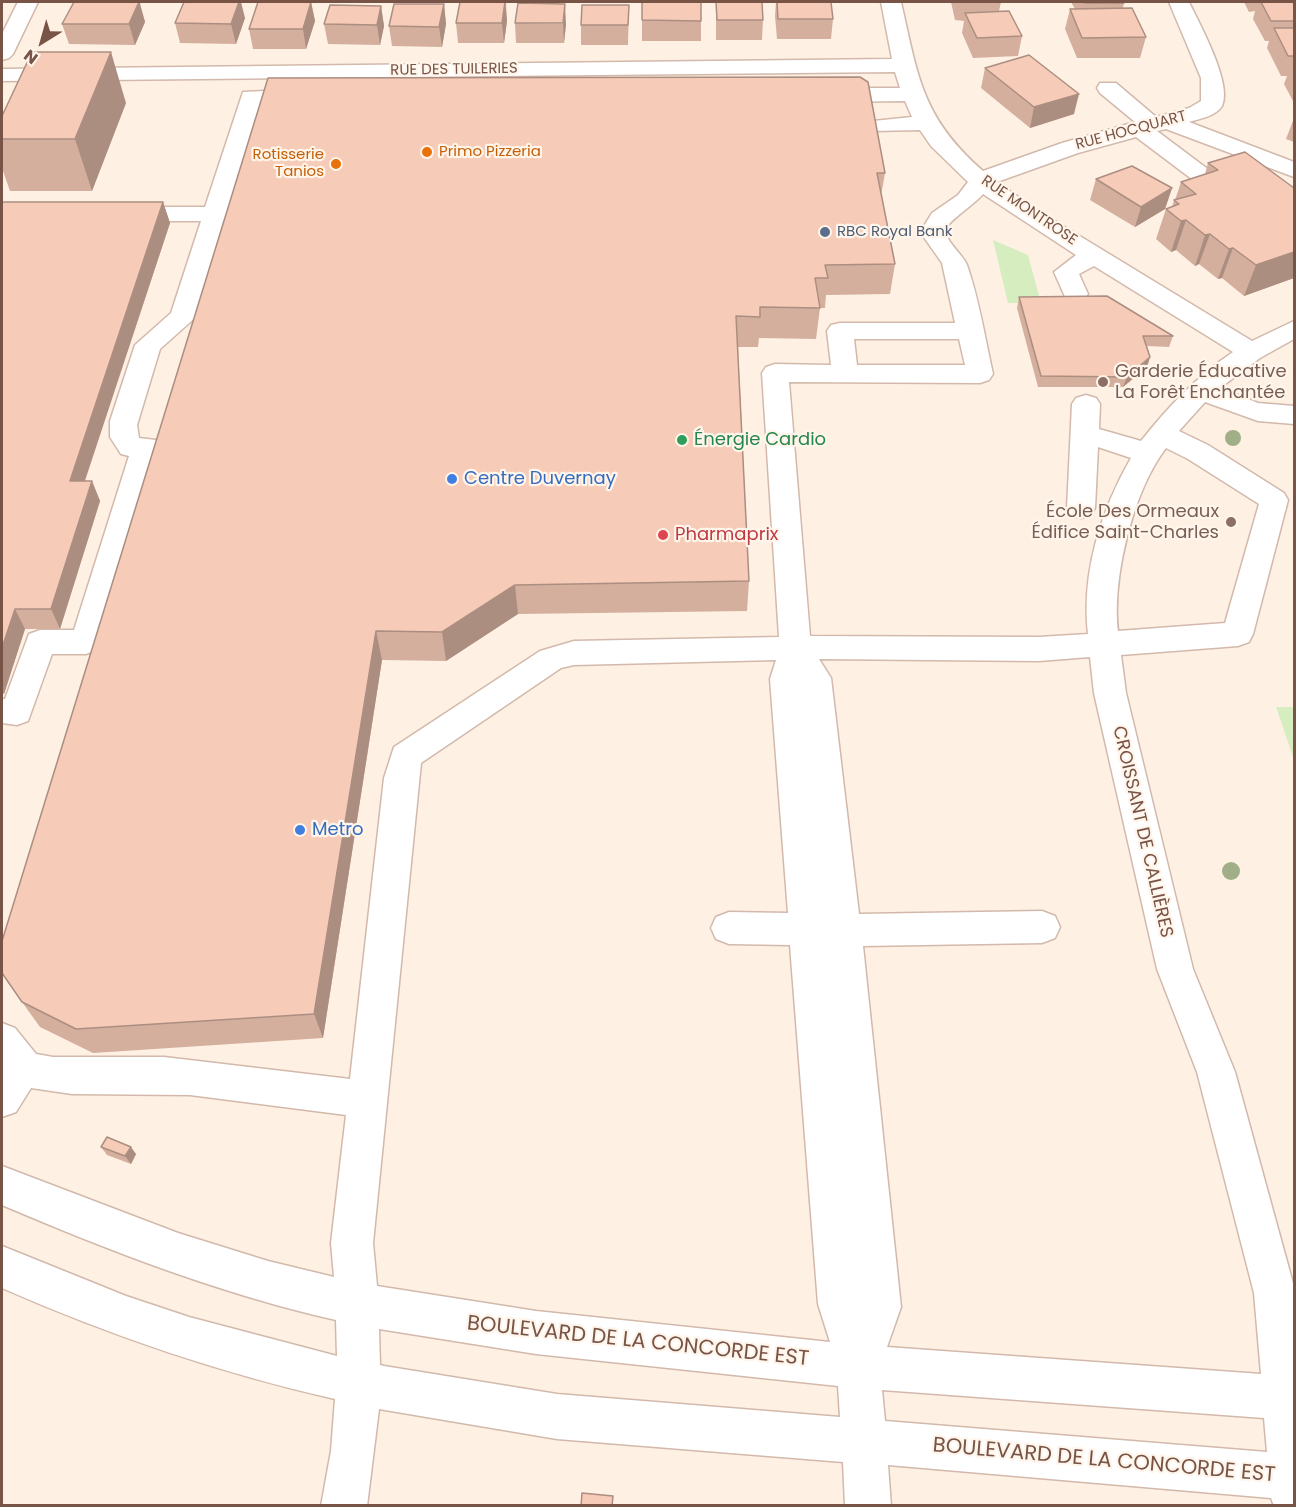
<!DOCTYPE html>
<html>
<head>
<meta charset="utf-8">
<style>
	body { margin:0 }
	#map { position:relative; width:1296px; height:1507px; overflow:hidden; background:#fef1e3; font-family:Poppins,sans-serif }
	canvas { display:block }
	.frame { position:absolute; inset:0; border:3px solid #785447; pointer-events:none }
	.north { position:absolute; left:12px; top:12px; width:60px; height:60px; -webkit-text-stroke:4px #fff5eb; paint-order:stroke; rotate:217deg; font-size:16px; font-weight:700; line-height:24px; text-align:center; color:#785447 }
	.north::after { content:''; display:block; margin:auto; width:21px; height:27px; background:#785447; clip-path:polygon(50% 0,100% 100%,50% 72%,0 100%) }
</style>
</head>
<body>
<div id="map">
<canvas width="1296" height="1507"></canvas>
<div class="frame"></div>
<div class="north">N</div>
</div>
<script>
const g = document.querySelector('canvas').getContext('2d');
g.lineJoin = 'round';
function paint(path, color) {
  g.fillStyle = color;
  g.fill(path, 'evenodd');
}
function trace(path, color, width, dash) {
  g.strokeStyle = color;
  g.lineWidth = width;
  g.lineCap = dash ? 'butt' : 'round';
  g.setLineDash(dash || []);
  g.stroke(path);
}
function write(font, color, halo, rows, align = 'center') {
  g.font = font + ' Poppins,sans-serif';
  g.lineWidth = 4.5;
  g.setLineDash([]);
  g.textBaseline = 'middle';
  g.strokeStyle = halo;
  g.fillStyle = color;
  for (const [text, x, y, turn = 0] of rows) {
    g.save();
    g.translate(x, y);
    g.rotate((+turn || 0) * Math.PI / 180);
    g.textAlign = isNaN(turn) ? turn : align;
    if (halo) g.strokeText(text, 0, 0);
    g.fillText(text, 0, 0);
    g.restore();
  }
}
paint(new Path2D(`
	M993,240L1028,255L1041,303H1008Z
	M1276,707H1294V760Z`), '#d6edc0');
const minor = new Path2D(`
	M18,2H38L13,54L9,58L2,60V34Z
	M881,2H901C918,77 922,118 983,171L1062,143L1135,122L1100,93L1097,88L1100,83H1116L1156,117L1189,108L1201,101V78L1169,2H1189C1199,23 1233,84 1222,106C1216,116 1199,119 1189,122L1294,162V177L1166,129L1157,131L1217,176L1221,181L1217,186H1201L1136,137L1078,153L997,182L1037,210L1252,341L1294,321V339L1260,358L1220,388L1258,403L1294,406V424L1258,421L1205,402L1179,431L1208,445L1284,493L1288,500L1253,634L1249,642L1238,646L1121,655L1126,693L1193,969L1235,1072L1294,1287V1506H1274L1271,1498L888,1465L891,1506H845L843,1462L557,1439L379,1409L367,1506H321L331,1451L335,1399C220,1373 109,1335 2,1288V1246L126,1296L189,1317L337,1356L336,1320C221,1294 110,1251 2,1205V1166L178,1233L268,1261L334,1277L331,1243L346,1115L190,1095L72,1094L31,1088L16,1112L2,1117V1023L15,1028L36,1054L53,1057H164L350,1079L384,778L394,747L540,651L574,641L779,637L762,373L766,367L775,364L831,365L827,331L831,325L840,323H955L942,263L923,236L922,229L932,213L958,195L968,182L931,146L920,130L873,131L870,126L873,121L912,117L905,101L826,102L818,100L815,95L818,90L826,88H900L895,72L2,81V69L892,59ZM983,194L1076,255L1054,272L1066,299L1075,302L1084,299L1088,294L1079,274L1094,266L1233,352C1196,377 1168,407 1141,441L1099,429L1100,404L1096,398L1086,395L1076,398L1072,404L1067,508L1071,515L1081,518L1091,515L1095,508L1098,447L1131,458C1101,510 1081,573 1088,634L1039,637L810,636L789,382L980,383L989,380L993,374C985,338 979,299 967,265C963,254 944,241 946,229C947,222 976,203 983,194ZM854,339H959L965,365H857ZM1166,448L1188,459L1259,504L1225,623L1118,631C1112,578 1133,491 1166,448ZM1090,657L1094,693L1157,969L1197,1072L1254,1293L1261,1374L887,1347L901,1307L863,946L1042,943L1055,938L1060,927L1055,916L1042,911L859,914L831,678L819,659L1039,661ZM776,660L770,679L788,913L729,912L716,917L711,928L716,939L729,944L790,945L818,1304L830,1342L536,1311L377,1286L373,1243L421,763L561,668L574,665ZM379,1329L536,1354L838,1386L840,1417L557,1394L384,1366L380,1365ZM882,1390L1264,1418L1267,1452L885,1421Z
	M307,89L315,91L318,96L315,101L260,103L196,317L160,349L137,425L139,438L156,440L160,447L102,642L97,650L86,654H52L28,721L17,725L2,723V699H5L29,634L40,630H74L129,456L121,454L110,437V421L135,345L171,313L201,221H121L113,219L109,214L113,209L121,207H205L243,92Z`);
trace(minor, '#d2b9ab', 3);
paint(minor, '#fff');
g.fillStyle = '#a0af87';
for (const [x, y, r] of [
	[1233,438,8],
	[1231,871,9]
]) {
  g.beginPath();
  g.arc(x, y, r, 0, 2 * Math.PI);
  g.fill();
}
paint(new Path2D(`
	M311,2L315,21L306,49H253L249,29Z
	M506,2L507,21L504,43H458L456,23Z
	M642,2L701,21V41H642Z
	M716,2L763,20L762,40H716Z
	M776,2H831L833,19L831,39H777L775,16Z
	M951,2H1001L999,11L1022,36L1018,56L973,58L962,33L964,21L955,20Z
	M1071,2H1124L1123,8L1146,37L1140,58H1077L1065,29L1070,9H1075Z
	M1244,2H1294V103L1284,84L1287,76H1281L1267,48L1269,41H1265L1253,19L1255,11L1249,12Z
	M140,4L145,22L135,45L69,44L62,24Z
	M444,4L446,24L442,47L392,46L389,26Z
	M629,5L628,45H581V25Z
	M381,6L384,26L380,45L328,44L324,24Z
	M245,18L236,44L180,43L175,23Z
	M515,23L566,24L564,43H516Z
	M985,68L1074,114L1030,128L981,88Z
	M268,78L885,173L881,196L895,264L890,294L826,295L825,308H820L816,339L759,338L758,347H738L749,581L747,611L518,614L446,661L382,660L323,1038L93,1053L40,1027L22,1002Z
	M126,103L92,191H10L2,168V116Z
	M1294,118V142L1286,139Z
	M1208,163L1294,188V278L1244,296L1222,278L1218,279L1199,264L1195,266L1176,250L1171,252L1156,239L1166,209L1172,207L1174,200H1175L1181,182L1205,174Z
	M1096,179L1172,188L1165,209L1135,227L1090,200Z
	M2,202H163L170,223L85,481H92L100,501L60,629H25L4,694H2Z
	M1019,297L1173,336L1169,347L1147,346L1150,357L1147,367L1123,387H1038L1017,308Z
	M101,1147L136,1154L131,1164L107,1155Z`), '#d4af9e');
paint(new Path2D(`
	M135,2H141L140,4L145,22L135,45L129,24Z
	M239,2H241L245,18L236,44L231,24Z
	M311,2L315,21L306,49L303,29Z
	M505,2L507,21L504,43L502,23Z
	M444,4L446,24L442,47L439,27Z
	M565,4L566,24L564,43L563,23Z
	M381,6L384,26L380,45L377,25Z
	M111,52L126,103L92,191L75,139Z
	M1079,94L1074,114L1030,128L1034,107Z
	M1172,188L1165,209L1135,227L1141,207Z
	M163,202L170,223L78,501L70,481Z
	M1186,220L1176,250L1171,252L1181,221Z
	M1210,234L1199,264L1195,266L1205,235Z
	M1233,248L1222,278L1218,279L1229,249Z
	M1294,252V278L1244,296L1256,265Z
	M1150,357L1147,367L1123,387L1127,377Z
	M92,481L100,501L60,629L51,609Z
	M515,585L518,614L446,661L442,632Z
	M15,609L25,629L4,694L2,690V648Z
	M376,631L382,660L323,1038L314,1014Z
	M131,1147L136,1154L131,1164L125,1156Z`), '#ac8e81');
const building = new Path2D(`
	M74,2H139L129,24H62Z
	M184,2H239L231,24L175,23Z
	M258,2H311L303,29H249Z
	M460,2H505L502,23H456Z
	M642,2H701V21L642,20Z
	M716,2H762L763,20H717Z
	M777,2H831L833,19H778Z
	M1084,2H1124V3H1085Z
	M1261,2H1294V21H1271Z
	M518,3L565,4L563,23H515Z
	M394,4H444L439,27L389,26Z
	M330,5L381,6L377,25L324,24Z
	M582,5H629L628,25H581Z
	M1132,8L1146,37L1082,38L1070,9Z
	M1009,11L1022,36L977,38L965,13Z
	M1274,28H1294V56H1288Z
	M32,52H111L75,139H2V116Z
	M1029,55L1079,94L1034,107L985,68Z
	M860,77L868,82L885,173H877L895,264L825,265L828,278H815L820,308L760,307V317L736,316L749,581L515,585L442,632L376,631L314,1014L76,1029L22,1002L2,973V941L268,78Z
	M1245,152L1294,188V252L1256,265L1233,248L1229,249L1210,234L1205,235L1186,220L1181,221L1166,209L1179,204L1174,200L1196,194L1181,182L1218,170L1208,163Z
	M1132,166L1172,188L1141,207L1096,179Z
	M2,202H163L70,481H92L51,609H15L2,648Z
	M1107,296L1173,336H1143L1150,357L1127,377L1041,376L1019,297Z
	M107,1137L131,1147L125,1156L101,1147Z
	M582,1493L613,1496L612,1506H581Z`);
paint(building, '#f6cbb8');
trace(building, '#ac8e81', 1.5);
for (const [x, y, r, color] of [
	[427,152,6,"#e8710a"],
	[336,164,6,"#e8710a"],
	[825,232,6,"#5c6f8a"],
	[1103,382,6,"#8d6e63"],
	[682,440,6,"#2e9e5b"],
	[452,479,6,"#3f7fe0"],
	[1231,522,6,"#8d6e63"],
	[663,535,6,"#e0444e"],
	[300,830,6,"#3f7fe0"]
]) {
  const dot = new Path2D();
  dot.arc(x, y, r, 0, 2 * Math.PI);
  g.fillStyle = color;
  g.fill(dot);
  trace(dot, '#fff5eb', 2);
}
write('15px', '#785447', '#fff5eb', [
	["RUE DES TUILERIES",454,70,-1],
	["RUE HOCQUART",1131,131,-15],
	["RUE MONTROSE",1029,211,34]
]);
write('15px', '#c56008', '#fff5eb', [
	["Primo Pizzeria",439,152],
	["Rotisserie",324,155,"right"],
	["Tanios",324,172,"right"]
], 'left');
write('15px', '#4e5e75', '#fff5eb', [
	["RBC Royal Bank",837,232]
], 'left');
write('18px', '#785e54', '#fff5eb', [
	["Garderie Éducative",1115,372],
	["La Forêt Enchantée",1115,393],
	["École Des Ormeaux",1219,512,"right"],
	["Édifice Saint-Charles",1219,533,"right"]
], 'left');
write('18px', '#27864d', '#fff5eb', [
	["Énergie Cardio",694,440]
], 'left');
write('18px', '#366cbe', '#fff5eb', [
	["Centre Duvernay",464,479],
	["Metro",312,830]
], 'left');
write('18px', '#be3a42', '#fff5eb', [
	["Pharmaprix",675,535]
], 'left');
write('18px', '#785447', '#fff5eb', [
	["CROISSANT DE CALLIÈRES",1142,832,77]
]);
write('21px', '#785447', '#fff5eb', [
	["BOULEVARD DE LA CONCORDE EST",638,1342,6],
	["BOULEVARD DE LA CONCORDE EST",1104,1461,5]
]);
</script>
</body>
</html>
